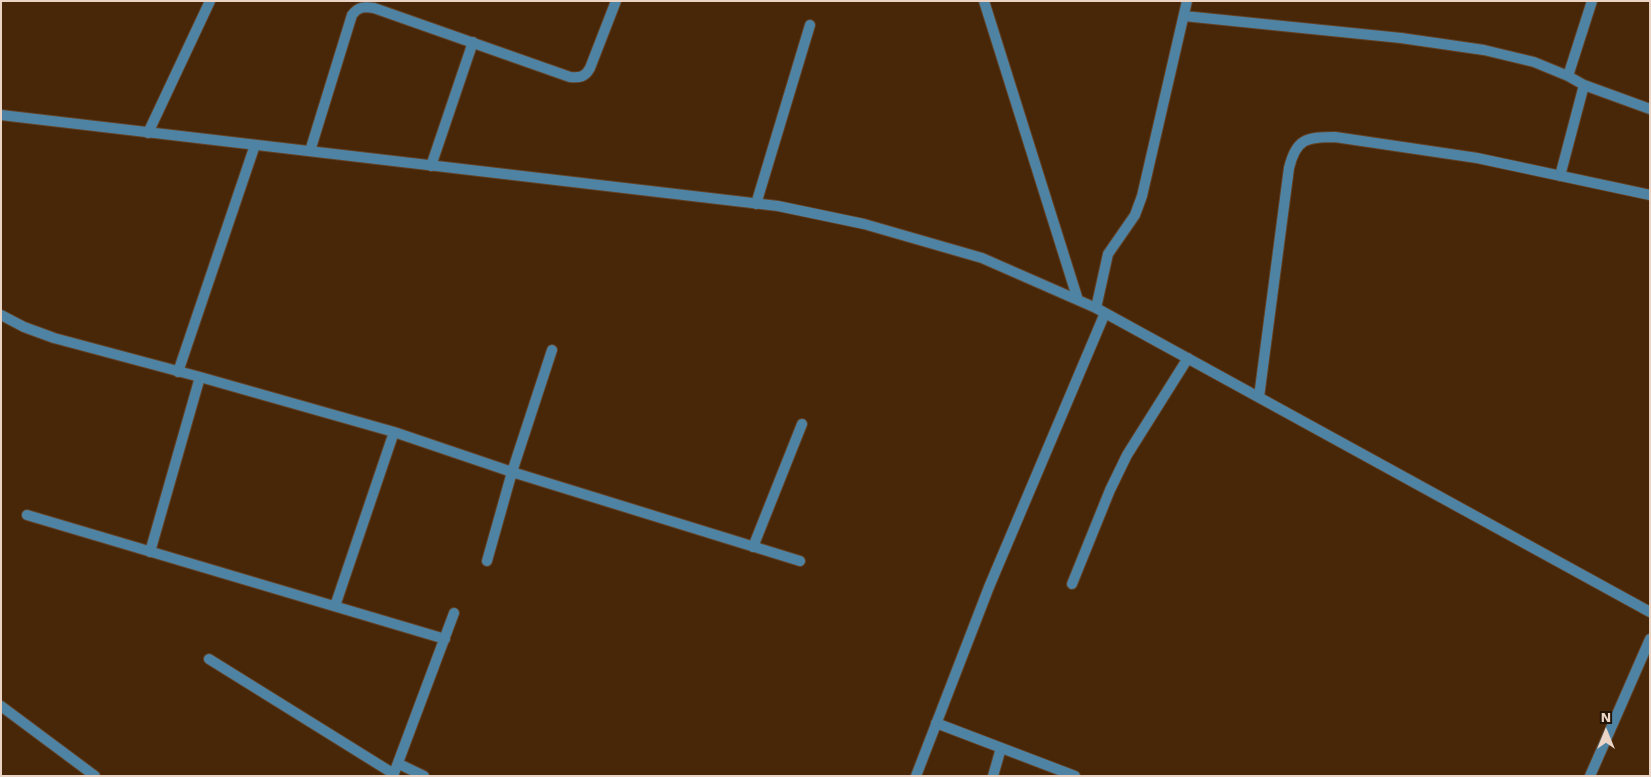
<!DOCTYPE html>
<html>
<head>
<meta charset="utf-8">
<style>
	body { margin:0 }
	#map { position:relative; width:1651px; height:777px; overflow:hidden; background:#482608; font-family:"Work Sans",sans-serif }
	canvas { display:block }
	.frame { position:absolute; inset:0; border:2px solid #ead4c5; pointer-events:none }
	.north { position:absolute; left:1581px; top:707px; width:50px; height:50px; -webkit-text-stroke:4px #231408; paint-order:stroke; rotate:0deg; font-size:14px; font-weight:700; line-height:20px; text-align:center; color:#ead4c5 }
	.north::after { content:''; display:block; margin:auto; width:18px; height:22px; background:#ead4c5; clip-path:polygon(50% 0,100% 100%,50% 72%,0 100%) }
</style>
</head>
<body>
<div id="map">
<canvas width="1651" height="777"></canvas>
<div class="frame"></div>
<div class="north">N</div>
</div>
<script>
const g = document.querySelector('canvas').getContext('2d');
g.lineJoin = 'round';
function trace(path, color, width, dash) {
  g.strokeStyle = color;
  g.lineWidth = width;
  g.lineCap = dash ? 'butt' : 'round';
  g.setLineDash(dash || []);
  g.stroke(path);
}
const minor = new Path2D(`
	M984,1L1078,300
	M1184,16L1401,38L1484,50L1534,62L1568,76L1584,85L1650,109
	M1568,76L1592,1
	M1,115L778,206L864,224L982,258L1096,308L1650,612
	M148,133L210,1
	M310,151L352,15C358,7 364,6 374,8L570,77C580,78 585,77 590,68L616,1
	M431,166L473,42
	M1560,176L1584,85
	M756,204L810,25
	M1096,308L1108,254L1135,215L1142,196L1187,1
	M1,315L24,327L54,338L200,377L394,432L512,472L800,561
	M178,372L255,145
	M1259,397L1289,168C1296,139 1306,137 1335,137L1477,158L1650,195
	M27,515L445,639
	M753,547L802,424
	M150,552L200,377
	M487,561L512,472L552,350
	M1072,584L1110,490L1127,455L1188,358
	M335,606L394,432
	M209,659L394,774
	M1,706L95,776
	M936,723L1075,776
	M399,764L424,776
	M393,776L454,613
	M916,776L989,587L1105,313
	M993,776L1001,748
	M1590,776L1650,639`);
trace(minor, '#624226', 12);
trace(minor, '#4f83a4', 10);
</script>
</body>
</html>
